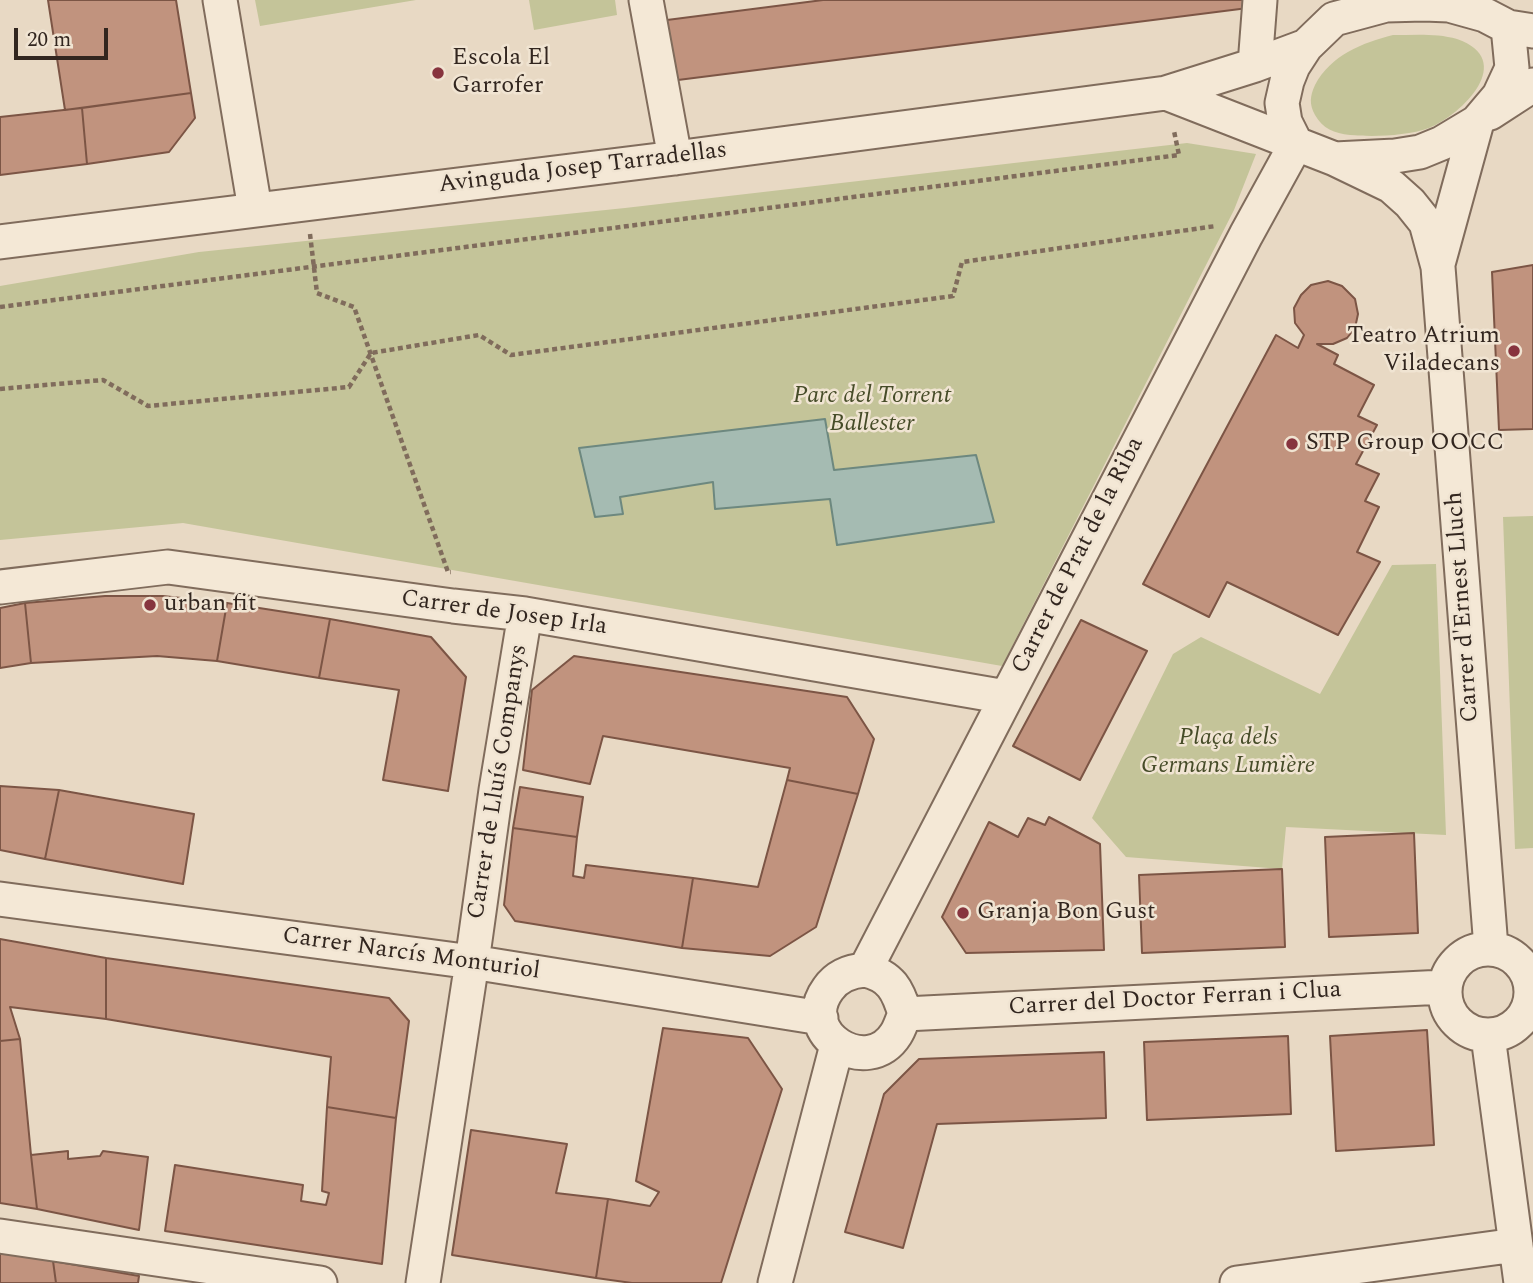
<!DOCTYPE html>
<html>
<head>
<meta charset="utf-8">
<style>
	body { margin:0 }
	#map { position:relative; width:1533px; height:1283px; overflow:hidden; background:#e8d9c4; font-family:Spectral,serif }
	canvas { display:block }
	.scale { position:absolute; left:14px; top:28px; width:94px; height:32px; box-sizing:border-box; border:4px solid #32261f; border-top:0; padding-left:9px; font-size:21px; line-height:24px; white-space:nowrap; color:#32261f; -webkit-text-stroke:5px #f0e4d2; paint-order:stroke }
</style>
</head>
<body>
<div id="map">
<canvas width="1533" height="1283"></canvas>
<div class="scale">20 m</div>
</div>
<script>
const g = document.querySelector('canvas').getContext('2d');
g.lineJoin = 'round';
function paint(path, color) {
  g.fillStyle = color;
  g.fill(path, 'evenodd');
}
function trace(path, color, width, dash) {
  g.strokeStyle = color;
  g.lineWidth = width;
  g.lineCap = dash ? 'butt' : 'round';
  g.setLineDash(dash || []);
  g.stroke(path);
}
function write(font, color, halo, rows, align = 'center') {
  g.font = font + ' Spectral,serif';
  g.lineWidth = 5;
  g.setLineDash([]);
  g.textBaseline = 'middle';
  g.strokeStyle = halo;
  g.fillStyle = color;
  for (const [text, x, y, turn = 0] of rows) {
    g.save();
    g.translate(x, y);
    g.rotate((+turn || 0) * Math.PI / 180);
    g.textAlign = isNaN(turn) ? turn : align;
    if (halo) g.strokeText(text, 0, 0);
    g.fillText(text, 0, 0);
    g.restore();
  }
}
paint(new Path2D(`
	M255,0H416L260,26Z
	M529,0H615L617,15L534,30Z
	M1393,35C1414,35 1437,33 1457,39C1517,60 1463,114 1429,128C1407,136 1373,137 1350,135C1334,133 1323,129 1315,115C1309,104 1310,96 1315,85C1331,55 1362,43 1393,35Z
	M1187,143L1256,154L1234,210L1002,666L183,523L0,540V286L199,252L625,208Z
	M1533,516V848L1515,849L1503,517Z
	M1436,564L1446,835L1286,827L1282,869L1126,857L1092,818L1173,654L1201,637L1320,694L1392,565Z`), '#c4c499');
const water = new Path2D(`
	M825,419L834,470L976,455L994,522L837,545L830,499L715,509L713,482L620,497L623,514L595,517L579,448Z`);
paint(water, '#a5bbb2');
trace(water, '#6d887f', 2);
const building = new Path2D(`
	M48,0H176L191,93L65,110Z
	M823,0H1247L1248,8L670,81L667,20Z
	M191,93L195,118L169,152L87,164L82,108Z
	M82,108L87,164L0,175V117Z
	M1533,265V429L1499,430L1492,272Z
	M1328,281L1342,286L1355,299L1358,314L1355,328L1347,338L1333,344H1317L1338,355L1334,364L1374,385L1358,416L1377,425L1356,464L1379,474L1365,501L1379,507L1357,552L1380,562L1338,635L1227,582L1209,617L1143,584L1276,335L1298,348L1304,335L1295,323L1294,308L1301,295L1311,285Z
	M105,596H163L227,603L217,661L157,656L31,663L25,603Z
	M25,603L31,663L0,668V608Z
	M227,603L330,619L319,678L217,661Z
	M330,619L431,637L466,677L448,791L383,780L399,690L319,678Z
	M1081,620L1147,651L1080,780L1013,746Z
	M574,656L847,697L874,739L858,794L787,780L790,768L603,736L590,784L523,770L532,690Z
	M787,780L858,794L816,927L770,956L682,948L693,878L758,887Z
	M0,786L59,790L45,859L0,850Z
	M520,787L583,797L577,837L513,828Z
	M59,790L194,814L183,884L45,859Z
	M1049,817L1100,844L1104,950L966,953L942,917L989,822L1018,837L1028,818L1045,825Z
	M513,828L577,837L573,876L584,878L586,865L693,878L682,948L515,921L504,905Z
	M1414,833L1418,933L1329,937L1325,837Z
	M1282,869L1285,947L1142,953L1139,875Z
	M0,939L106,958V1019L10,1007L20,1039L0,1041Z
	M106,958L389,998L409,1021L396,1118L327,1107L331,1057L106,1019Z
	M663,1028L748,1038L782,1089L721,1283H632L596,1278L608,1199L650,1206L659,1192L636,1181Z
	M1427,1030L1434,1145L1336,1151L1330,1036Z
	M1288,1036L1291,1114L1147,1120L1144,1042Z
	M20,1039L31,1155L37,1209L0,1203V1041Z
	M1104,1052L1106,1118L937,1124L903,1248L845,1232L884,1094L919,1059Z
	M327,1107L396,1118L382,1264L165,1231L175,1165L303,1185L301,1201L326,1205L329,1193L322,1191Z
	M471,1130L567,1144L556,1193L608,1199L596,1278L452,1255Z
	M68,1151V1159L100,1156L103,1151L148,1157L139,1230L37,1209L31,1155Z
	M0,1252L53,1261L56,1283H0Z
	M53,1261L139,1276L138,1283H56Z`);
paint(building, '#c1937e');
trace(building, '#7c5545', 2);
const street = new Path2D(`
	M220,0L255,209
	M646,0L675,158
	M1255,65L1260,0
	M1166,93L1335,159L1395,156L1420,152L1442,143L1477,122L1499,96L1512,68L1508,27
	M1490,113L1533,85
	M1296,144L1285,122L1282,103L1287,81L1293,66L1306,46L1334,19L1386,5L1424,4L1449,5L1485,15L1508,27L1533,31
	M1335,159L1391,186L1410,203L1426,223L1438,267L1491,948
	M0,242L675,158L1166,93L1255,65L1306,46
	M1438,264L1477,122
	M0,587L168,567L453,606L525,614L1006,697
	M0,899L472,962L821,1018
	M1445 992a43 43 0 1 1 86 0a43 43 0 1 1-86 0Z
	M865,970L1246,235L1296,144
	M865,970C891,976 898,990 905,1014C902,1020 900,1028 896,1034C868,1079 795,1034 828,989C837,976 850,971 865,970Z
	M905,1014L1444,987
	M1488,1036L1521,1283
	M0,1236L320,1283
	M423,1283L472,962L496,790L525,614
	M775,1283L837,1045
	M1237,1283L1516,1245`);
trace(street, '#806c5c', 37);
trace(new Path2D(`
	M310,234L317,293L354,307L448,572H451
	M0,307L1179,155L1174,131
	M0,389L103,380L148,406L349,387L371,353L479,335L511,355L953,296L962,262L1216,226`), '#806c5c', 4.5, [5, 3.5]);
trace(street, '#f4e8d6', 33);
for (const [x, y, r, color] of [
	[438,73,7,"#87343e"],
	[1514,351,7,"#87343e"],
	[1292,444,7,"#87343e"],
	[150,605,7,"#87343e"],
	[963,913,7,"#87343e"]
]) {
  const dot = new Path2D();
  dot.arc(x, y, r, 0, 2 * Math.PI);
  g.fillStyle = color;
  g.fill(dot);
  trace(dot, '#f0e4d2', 2.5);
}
write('24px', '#32261f', '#f0e4d2', [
	["Escola El",452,59],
	["Garrofer",452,87],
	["Teatro Atrium",1500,337,"right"],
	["Viladecans",1500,365,"right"],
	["STP Group OOCC",1306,444],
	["urban fit",164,605],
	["Granja Bon Gust",977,913]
], 'left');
write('24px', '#32261f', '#f0e4d2', [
	["Avinguda Josep Tarradellas",583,169,-7],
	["Carrer de Prat de la Riba",1079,556,-63],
	["Carrer d'Ernest Lluch",1464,607,-94],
	["Carrer de Josep Irla",504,614,8],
	["Carrer de Lluís Companys",499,782,-81],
	["Carrer Narcís Monturiol",411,955,8],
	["Carrer del Doctor Ferran i Clua",1175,1000,-3]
]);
write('italic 24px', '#464c28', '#f0e4d2', [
	["Parc del Torrent",872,397],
	["Ballester",872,425],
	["Plaça dels",1228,739],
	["Germans Lumière",1228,767]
]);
</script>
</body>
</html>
